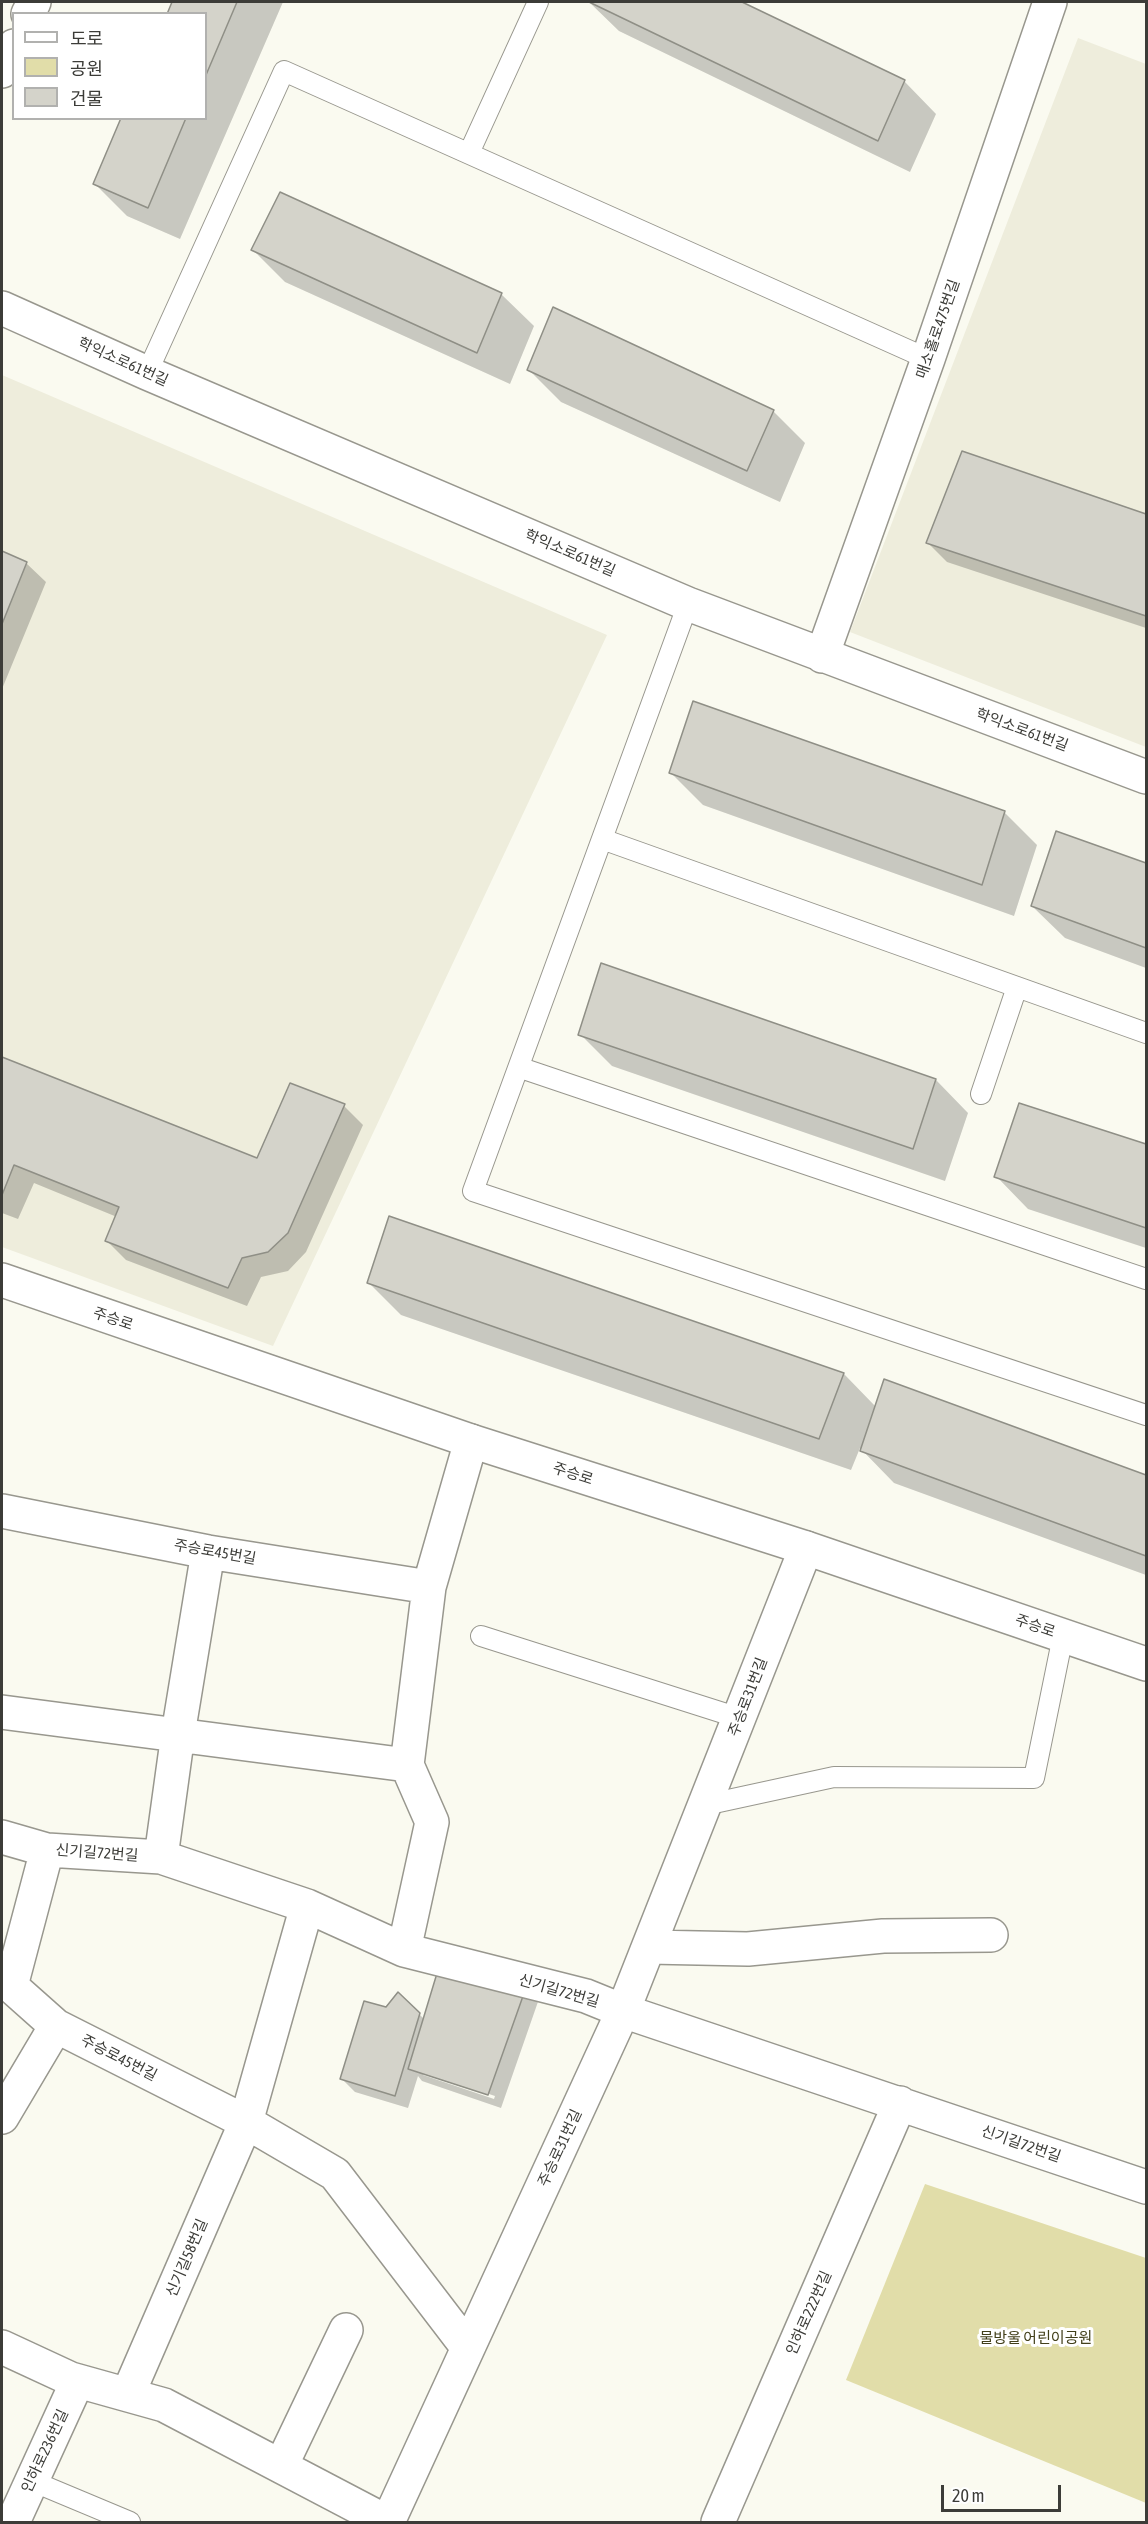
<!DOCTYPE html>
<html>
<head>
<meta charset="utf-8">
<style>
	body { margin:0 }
	#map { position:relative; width:1148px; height:2524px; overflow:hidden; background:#fafaf0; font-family:"Asap Condensed","Noto Sans KR",sans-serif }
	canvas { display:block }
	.frame { position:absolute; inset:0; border:3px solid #3c3c38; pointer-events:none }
	.legend { position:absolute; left:12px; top:12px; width:195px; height:108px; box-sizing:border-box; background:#fff; border:2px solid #b1b1af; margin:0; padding:8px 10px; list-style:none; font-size:18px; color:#3c3c38 }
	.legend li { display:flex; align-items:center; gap:12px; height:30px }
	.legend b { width:30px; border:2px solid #b1b1af }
	.scale { position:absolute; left:941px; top:2485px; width:120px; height:27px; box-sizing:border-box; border:3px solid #3c3c38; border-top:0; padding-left:8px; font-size:18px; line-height:21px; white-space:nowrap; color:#3c3c38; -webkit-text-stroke:4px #fff; paint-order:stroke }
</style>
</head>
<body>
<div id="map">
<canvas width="1148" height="2524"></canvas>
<div class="frame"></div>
<ul class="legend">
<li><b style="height:8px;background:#fff"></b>도로</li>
<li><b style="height:16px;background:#e1dda9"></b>공원</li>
<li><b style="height:16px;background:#d4d3ca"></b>건물</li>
</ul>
<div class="scale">20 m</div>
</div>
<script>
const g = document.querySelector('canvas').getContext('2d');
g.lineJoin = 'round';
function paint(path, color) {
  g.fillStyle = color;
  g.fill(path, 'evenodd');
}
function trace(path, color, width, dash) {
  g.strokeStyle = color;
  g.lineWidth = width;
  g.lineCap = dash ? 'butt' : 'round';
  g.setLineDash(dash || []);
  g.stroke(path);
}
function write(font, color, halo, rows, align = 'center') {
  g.font = font + ' "Asap Condensed","Noto Sans KR",sans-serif';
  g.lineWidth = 6;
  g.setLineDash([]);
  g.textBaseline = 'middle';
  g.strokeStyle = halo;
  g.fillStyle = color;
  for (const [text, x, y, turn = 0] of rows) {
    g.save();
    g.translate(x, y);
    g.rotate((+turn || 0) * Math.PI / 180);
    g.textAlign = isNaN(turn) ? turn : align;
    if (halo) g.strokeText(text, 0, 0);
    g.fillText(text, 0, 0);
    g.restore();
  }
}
paint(new Path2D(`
	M1078,38L1146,64V747L850,632Z
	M2,375L607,635L273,1346L2,1247Z`), '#eeeddc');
paint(new Path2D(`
	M925,2184L1146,2258V2503L846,2380Z`), '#e1dda9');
paint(new Path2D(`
	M174,2H283L180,239L127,216L95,184L123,118H206V14H168Z
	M589,2H738L904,81L936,114L910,172L619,31Z
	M253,250L501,294L534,326L510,384L285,282Z
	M529,370L773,411L805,443L780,502L561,402Z
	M963,453L1146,515V628L947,562L928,543Z
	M2,552L26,563L46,582L2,689Z
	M671,773L1004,812L1037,845L1014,916L703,805Z
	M1057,833L1146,864V968L1065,938L1032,906Z
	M580,1034L936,1080L968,1113L945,1181L612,1066Z
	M2,1059L258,1160L344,1106L363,1125L306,1252L288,1271L261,1277L247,1306L126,1260L107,1241L117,1217L34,1183L18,1219L2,1213Z
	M1020,1105L1146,1146V1248L1028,1209L996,1176Z
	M390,1218L844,1374L876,1407L885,1381L1146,1476V1575L894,1483L860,1448L851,1470L401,1315L369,1283Z
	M527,1983L540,1996L501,2108L422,2081L418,2076L408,2108L355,2092L342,2079L399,1994L424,2019ZM423,2072L495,2096L494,2099L423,2075Z`), '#0003');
const building = new Path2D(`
	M172,2H237L206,75V14H167Z
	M589,2H742L905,80L878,141Z
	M121,118H186L148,208L93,184Z
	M280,192L502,293L477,353L251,250Z
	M553,307L774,410L747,471L527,370Z
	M962,451L1146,514V616L926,543Z
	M2,551L27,562L2,624Z
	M693,701L1005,811L982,885L669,773Z
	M1056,831L1146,863V948L1031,906Z
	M601,963L936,1079L913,1149L578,1035Z
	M2,1057L257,1158L290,1083L345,1104L288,1233L268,1252L242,1258L228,1288L105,1241L119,1207L14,1165L2,1195Z
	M1019,1103L1146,1144V1228L994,1177Z
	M389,1216L844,1373L819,1439L367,1283Z
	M884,1379L1146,1475V1556L860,1451Z
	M441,1960L528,1982L488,2095L408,2069Z
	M398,1992L420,2013L395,2096L340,2079L364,2001L386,2007Z`);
paint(building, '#d4d3ca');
trace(building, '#8f8f86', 1.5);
const lane = new Path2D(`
	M469,153L538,2
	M147,373L284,71L928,359
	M688,604L473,1191L1146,1415
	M602,839L1146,1033
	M521,1068L1146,1279
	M981,1094L1017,987
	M481,1636L739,1718
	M705,1805L834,1777L1034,1778L1063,1636
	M32,2481L130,2522`);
const street = new Path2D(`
	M28,14L34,2
	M2,71L14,46
	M2,308L147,373L688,604L1146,777
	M822,656L928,359L1050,2
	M2,1511L208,1552L429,1587
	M2,1712L407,1765
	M2,1837L47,1850L161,1857L307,1906L404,1950L586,1996L623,2011L1146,2187
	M161,1857L178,1734L208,1552
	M649,1947L748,1949L883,1936L991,1935
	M404,1950L432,1822L407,1765L429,1587L471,1441
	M2,1982L11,1986L56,2026L246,2122L335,2174L468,2348
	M11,1986L47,1850
	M2,2117L56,2026
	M2,2347L71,2379L164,2405L387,2522
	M128,2394L246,2122L307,1906
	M281,2466L346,2330
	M13,2522L72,2393L71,2379
	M388,2522L623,2011L806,1548
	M718,2522L900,2103`);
const secondary = new Path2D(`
	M2,1280L471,1441L806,1548L1146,1664`);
trace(lane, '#98978e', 22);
trace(street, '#98978e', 36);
trace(secondary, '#98978e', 36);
trace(lane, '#fff', 20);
trace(street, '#fff', 33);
trace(secondary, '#fff', 33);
write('15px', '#3c3c38', '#fff', [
	["매소홀로475번길",938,329,-71],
	["학익소로61번길",123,362,24],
	["학익소로61번길",570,553,23],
	["학익소로61번길",1022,730,20],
	["주승로",113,1319,19],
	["주승로",573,1474,18],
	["주승로45번길",215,1552,10],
	["주승로",1035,1626,19],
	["주승로31번길",748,1697,-69],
	["신기길72번길",97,1853,4],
	["신기길72번길",559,1991,16],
	["주승로45번길",119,2058,27],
	["신기길72번길",1021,2144,19],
	["주승로31번길",560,2148,-65],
	["신기길58번길",187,2258,-67],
	["인하로222번길",809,2313,-66],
	["인하로236번길",45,2451,-65]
]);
write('15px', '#423f1a', '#fff', [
	["물방울 어린이공원",1036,2338]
]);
</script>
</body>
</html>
